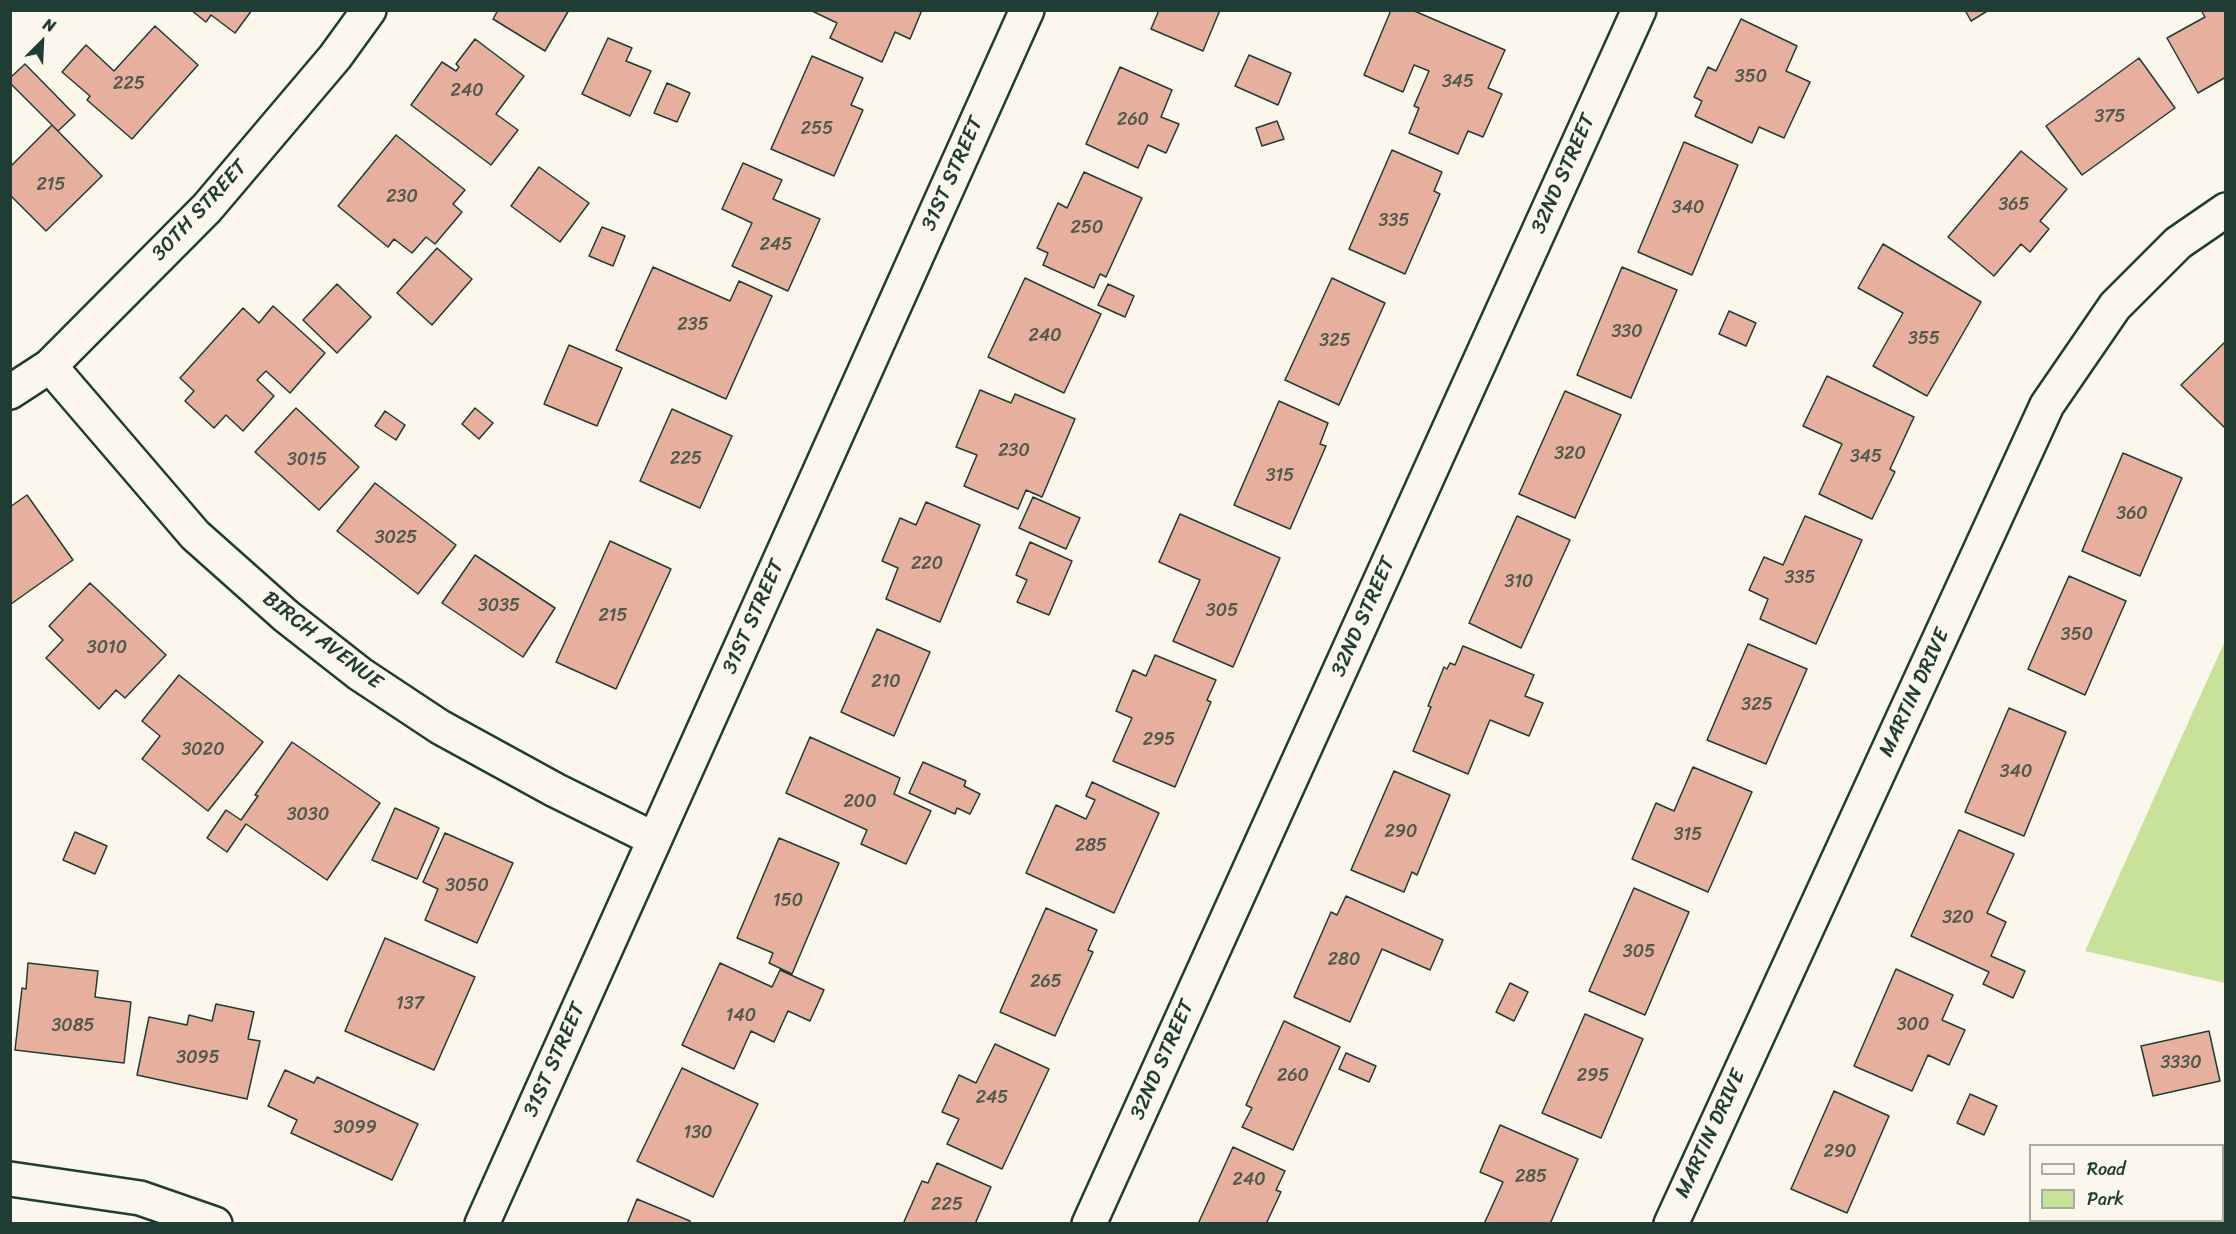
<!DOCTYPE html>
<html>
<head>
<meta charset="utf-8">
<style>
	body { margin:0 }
	#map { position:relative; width:2236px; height:1234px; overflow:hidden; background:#fbf7ec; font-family:Sriracha,sans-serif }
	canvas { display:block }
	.frame { position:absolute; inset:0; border:12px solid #1f3d34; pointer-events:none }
	.legend { position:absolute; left:2029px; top:1144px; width:195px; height:78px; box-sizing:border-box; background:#fbf7ec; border:2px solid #a3ada2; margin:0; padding:8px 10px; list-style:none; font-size:18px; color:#1f3d34 }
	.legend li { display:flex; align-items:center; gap:12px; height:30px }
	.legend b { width:30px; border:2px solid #a3ada2 }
	.north { position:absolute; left:12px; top:12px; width:60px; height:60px; -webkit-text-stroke:4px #fbf7ec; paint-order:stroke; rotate:24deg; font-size:16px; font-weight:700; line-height:24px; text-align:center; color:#1f3d34 }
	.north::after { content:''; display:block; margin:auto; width:21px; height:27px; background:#1f3d34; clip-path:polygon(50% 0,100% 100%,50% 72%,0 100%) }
</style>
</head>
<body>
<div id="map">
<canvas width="2236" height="1234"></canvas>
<div class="frame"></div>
<ul class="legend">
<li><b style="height:8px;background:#fbf7ec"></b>Road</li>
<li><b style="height:16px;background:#c8e399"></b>Park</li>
</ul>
<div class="north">N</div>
</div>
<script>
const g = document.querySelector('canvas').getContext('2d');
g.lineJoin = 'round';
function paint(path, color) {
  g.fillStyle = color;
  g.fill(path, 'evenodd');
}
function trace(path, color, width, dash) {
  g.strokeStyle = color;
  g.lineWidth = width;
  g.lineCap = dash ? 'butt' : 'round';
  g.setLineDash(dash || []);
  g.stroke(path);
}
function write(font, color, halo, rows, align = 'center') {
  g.font = font + ' Sriracha,sans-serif';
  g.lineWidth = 6;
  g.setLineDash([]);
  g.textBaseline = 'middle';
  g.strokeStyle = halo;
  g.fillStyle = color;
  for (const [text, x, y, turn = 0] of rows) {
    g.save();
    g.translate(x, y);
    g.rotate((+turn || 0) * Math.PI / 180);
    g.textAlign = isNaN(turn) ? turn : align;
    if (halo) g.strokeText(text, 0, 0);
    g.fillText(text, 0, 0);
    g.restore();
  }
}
paint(new Path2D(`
	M2225,641V983L2085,951Z`), '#c8e399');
const building = new Path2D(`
	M191,10H252L235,33L211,15L206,22Z
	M498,10H569L545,51L493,19Z
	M810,10H922L910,39L895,32L882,62L830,38L837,23Z
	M1159,10H1220L1203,51L1151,29Z
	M1391,10H1412L1505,50L1488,88L1502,94L1483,137L1468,131L1458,154L1409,133L1419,108L1414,106L1429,71L1414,65L1403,92L1364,75Z
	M1965,10H1989L1971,21Z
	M2201,10H2226V77L2198,93L2167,38L2205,17Z
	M1741,19L1797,46L1786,71L1810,82L1784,138L1759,127L1752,143L1695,116L1702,101L1694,97L1708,67L1716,71Z
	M155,26L198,65L132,139L87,100L90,96L62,72L86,45L114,71Z
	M608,38L632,48L626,61L651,71L630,116L582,94Z
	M475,39L524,76L496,114L518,130L491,165L411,105L442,62L456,71L459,67L456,64Z
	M1249,55L1291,73L1278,105L1235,86Z
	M812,56L863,78L851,105L863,110L834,176L771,149Z
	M2139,58L2175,108L2082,175L2046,126Z
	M25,64L75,115L58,131L10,83V78Z
	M1120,67L1172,90L1161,117L1179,124L1166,153L1148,145L1138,168L1086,144Z
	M667,83L690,93L677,122L654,113Z
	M1277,121L1284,139L1262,146L1256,128Z
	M52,125L102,176L46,231L10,195V167Z
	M396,135L465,190L453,204L462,212L435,244L426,237L412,253L394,239L388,247L338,206Z
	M1684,142L1738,165L1692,275L1638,252Z
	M1392,150L1442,172L1434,191L1440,194L1405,274L1349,249Z
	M2021,151L2067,189L2040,221L2049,229L2030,252L2021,244L1994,276L1948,237Z
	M743,163L782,180L773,199L820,219L788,291L732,266L752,223L722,209Z
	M539,167L589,203L560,242L511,206Z
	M1084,172L1142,198L1106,277L1100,274L1094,288L1043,265L1048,253L1037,248L1058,203L1067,208Z
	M602,227L625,236L613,266L589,256Z
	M1883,244L1981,302L1927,396L1873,366L1903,313L1858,288Z
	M437,248L472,279L432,325L397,293Z
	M653,267L730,301L739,281L772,296L726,399L616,350Z
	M1622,267L1677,290L1631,398L1577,375Z
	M1025,278L1101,314L1064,393L988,357Z
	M1332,278L1385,303L1339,405L1285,380Z
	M337,284L371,317L337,353L303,320Z
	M1108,284L1134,296L1125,317L1098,305Z
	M273,306L325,353L290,393L266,371L257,380L274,396L243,431L226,415L214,428L185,401L194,391L180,378L243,308L259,323Z
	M1729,311L1756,323L1746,346L1719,334Z
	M2226,341V429L2181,385Z
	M569,345L622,368L597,426L544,404Z
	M1827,376L1914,417L1890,469L1895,472L1872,519L1819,494L1842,444L1803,426Z
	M980,390L1011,403L1015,394L1075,419L1042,497L1026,490L1018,509L964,486L977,455L956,447Z
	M1565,391L1621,415L1575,518L1519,494Z
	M1279,401L1328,423L1320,444L1326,446L1290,529L1234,505Z
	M296,408L359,467L319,510L255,452Z
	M475,408L493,423L479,439L462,424Z
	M672,409L732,436L700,508L640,481Z
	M385,411L405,425L396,440L375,426Z
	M2123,453L2182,478L2140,576L2082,551Z
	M375,483L456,545L418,594L337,531Z
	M27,495L73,560L11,604L10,507Z
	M1033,497L1080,518L1066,549L1019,528Z
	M926,502L980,525L940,622L886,599L898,568L882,561L900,518L916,525Z
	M1180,514L1280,558L1233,667L1173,641L1200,580L1159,562Z
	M1517,516L1570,540L1521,648L1469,623Z
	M1805,516L1862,540L1816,644L1760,619L1768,599L1749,590L1764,557L1783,565Z
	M610,541L671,569L616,689L556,662Z
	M1030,542L1072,561L1049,615L1017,602L1027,580L1016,575Z
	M475,555L555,608L523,657L442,603Z
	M2069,576L2126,601L2085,695L2028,669Z
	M90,583L166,655L125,698L116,690L99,709L46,658L63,640L49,626Z
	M877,629L930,652L894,736L841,712Z
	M1748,644L1807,669L1766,764L1707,740Z
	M1463,646L1534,675L1525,696L1543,703L1529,736L1490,720L1468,774L1413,751L1431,707L1428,706L1444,667L1447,669L1450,663L1455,665Z
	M1155,655L1216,680L1207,700L1211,702L1175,787L1113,761L1132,718L1116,711L1133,670L1146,676Z
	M179,675L263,742L208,811L142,759L160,736L142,721Z
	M2009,708L2066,732L2024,836L1965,812Z
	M810,737L900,778L894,794L931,811L906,864L861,844L867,830L786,793Z
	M292,742L380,803L327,880L246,824L227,852L207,838L226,810L241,820L258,796L255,795Z
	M923,762L966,781L964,786L980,794L970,814L957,808L955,814L909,793Z
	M1693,767L1752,792L1708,892L1632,859L1656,803L1674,811Z
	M1394,771L1450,795L1417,875L1412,872L1404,892L1351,870Z
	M1092,782L1159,813L1114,913L1026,873L1056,805L1086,819L1095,800L1086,796Z
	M395,808L439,828L417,879L372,860Z
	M1959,830L2014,854L1987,913L2006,922L1991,956L2025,971L2013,998L1983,984L1989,972L1911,936Z
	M75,832L107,846L95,874L63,860Z
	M445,833L513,863L477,943L425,920L438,889L423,882Z
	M779,838L839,863L792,974L769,963L773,953L737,938Z
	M1634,888L1689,912L1645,1015L1589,991Z
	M1346,896L1443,940L1430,970L1382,949L1350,1022L1294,997L1331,912L1337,915Z
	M1046,908L1097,930L1088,950L1093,952L1055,1036L1000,1012Z
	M385,938L475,977L434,1070L345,1031Z
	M28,963L98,971L95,997L131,1002L124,1063L15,1050L22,988L26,989Z
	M720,963L772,987L780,970L824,990L810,1021L788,1011L774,1042L751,1031L734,1069L682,1045Z
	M1896,969L1953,995L1942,1020L1965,1030L1949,1065L1928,1055L1912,1091L1854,1066Z
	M1510,983L1528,992L1514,1021L1496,1012Z
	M216,1004L254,1012L248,1039L260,1041L247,1099L137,1075L149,1017L187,1025L189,1015L212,1021Z
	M1585,1014L1643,1039L1601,1138L1542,1113Z
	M1284,1021L1340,1047L1293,1150L1242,1127L1252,1108L1246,1105Z
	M2209,1031L2220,1081L2153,1096L2141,1046Z
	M995,1044L1049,1069L1002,1169L947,1144L959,1119L942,1112L959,1075L976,1083Z
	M1346,1053L1376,1066L1369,1082L1339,1069Z
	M682,1068L758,1104L713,1197L637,1161Z
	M285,1070L314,1083L317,1077L418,1124L392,1180L291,1133L297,1120L268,1106Z
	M1834,1091L1889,1116L1847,1213L1791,1189Z
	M1970,1094L1997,1106L1984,1135L1957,1123Z
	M1500,1125L1578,1159L1550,1224H1484L1503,1182L1480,1172Z
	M1233,1147L1285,1171L1276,1190L1281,1192L1266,1224H1198Z
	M937,1163L991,1187L975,1224H903L922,1181L928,1183Z
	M637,1199L690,1221L689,1224H627Z`);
paint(building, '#e7af9e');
trace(building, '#1f3d34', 1.5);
const street = new Path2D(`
	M50,366L195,535L286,616L360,674L440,727L555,790L654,839
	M10,392L50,366L207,208L335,57L369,10
	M10,1179L140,1198L215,1224
	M482,1224L1027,10
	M1089,1224L1639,10
	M1671,1224L2047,405L2115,306L2178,243L2226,210`);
trace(street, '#1f3d34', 38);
trace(street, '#fbf7ec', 33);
write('18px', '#515a4e', null, [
	["350",1751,77],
	["345",1458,82],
	["225",129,84],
	["240",467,91],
	["375",2110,117],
	["260",1133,120],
	["255",817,129],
	["215",51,185],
	["230",402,197],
	["365",2014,205],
	["340",1688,208],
	["335",1394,221],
	["250",1087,228],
	["245",776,245],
	["235",693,325],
	["330",1627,332],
	["240",1045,336],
	["355",1924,339],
	["325",1335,341],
	["230",1014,451],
	["320",1570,454],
	["345",1866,457],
	["225",686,459],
	["3015",307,460],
	["315",1280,476],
	["360",2132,514],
	["3025",396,538],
	["220",927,564],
	["335",1800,578],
	["310",1519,582],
	["3035",499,606],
	["305",1222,611],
	["215",613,616],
	["350",2077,635],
	["3010",107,648],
	["210",886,682],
	["325",1757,705],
	["295",1159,740],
	["3020",203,750],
	["340",2016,772],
	["200",860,802],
	["3030",308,815],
	["290",1401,832],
	["315",1688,835],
	["285",1091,846],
	["3050",467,886],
	["150",788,901],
	["320",1958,918],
	["305",1639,952],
	["280",1344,960],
	["265",1046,982],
	["137",410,1004],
	["140",741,1016],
	["300",1913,1025],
	["3085",73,1026],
	["3095",198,1058],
	["3330",2181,1063],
	["260",1293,1076],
	["295",1593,1076],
	["245",992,1098],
	["3099",355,1128],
	["130",698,1133],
	["290",1840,1152],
	["285",1531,1177],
	["240",1249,1180],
	["225",947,1205]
]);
write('21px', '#1f3d34', '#fbf7ec', [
	["31ST STREET",953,174,-66],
	["32ND STREET",1564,174,-66],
	["30TH STREET",200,211,-47],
	["31ST STREET",754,617,-66],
	["32ND STREET",1364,617,-66],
	["BIRCH AVENUE",322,641,38],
	["MARTIN DRIVE",1915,693,-65],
	["31ST STREET",555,1060,-66],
	["32ND STREET",1163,1060,-66],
	["MARTIN DRIVE",1711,1134,-65]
]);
</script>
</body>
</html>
